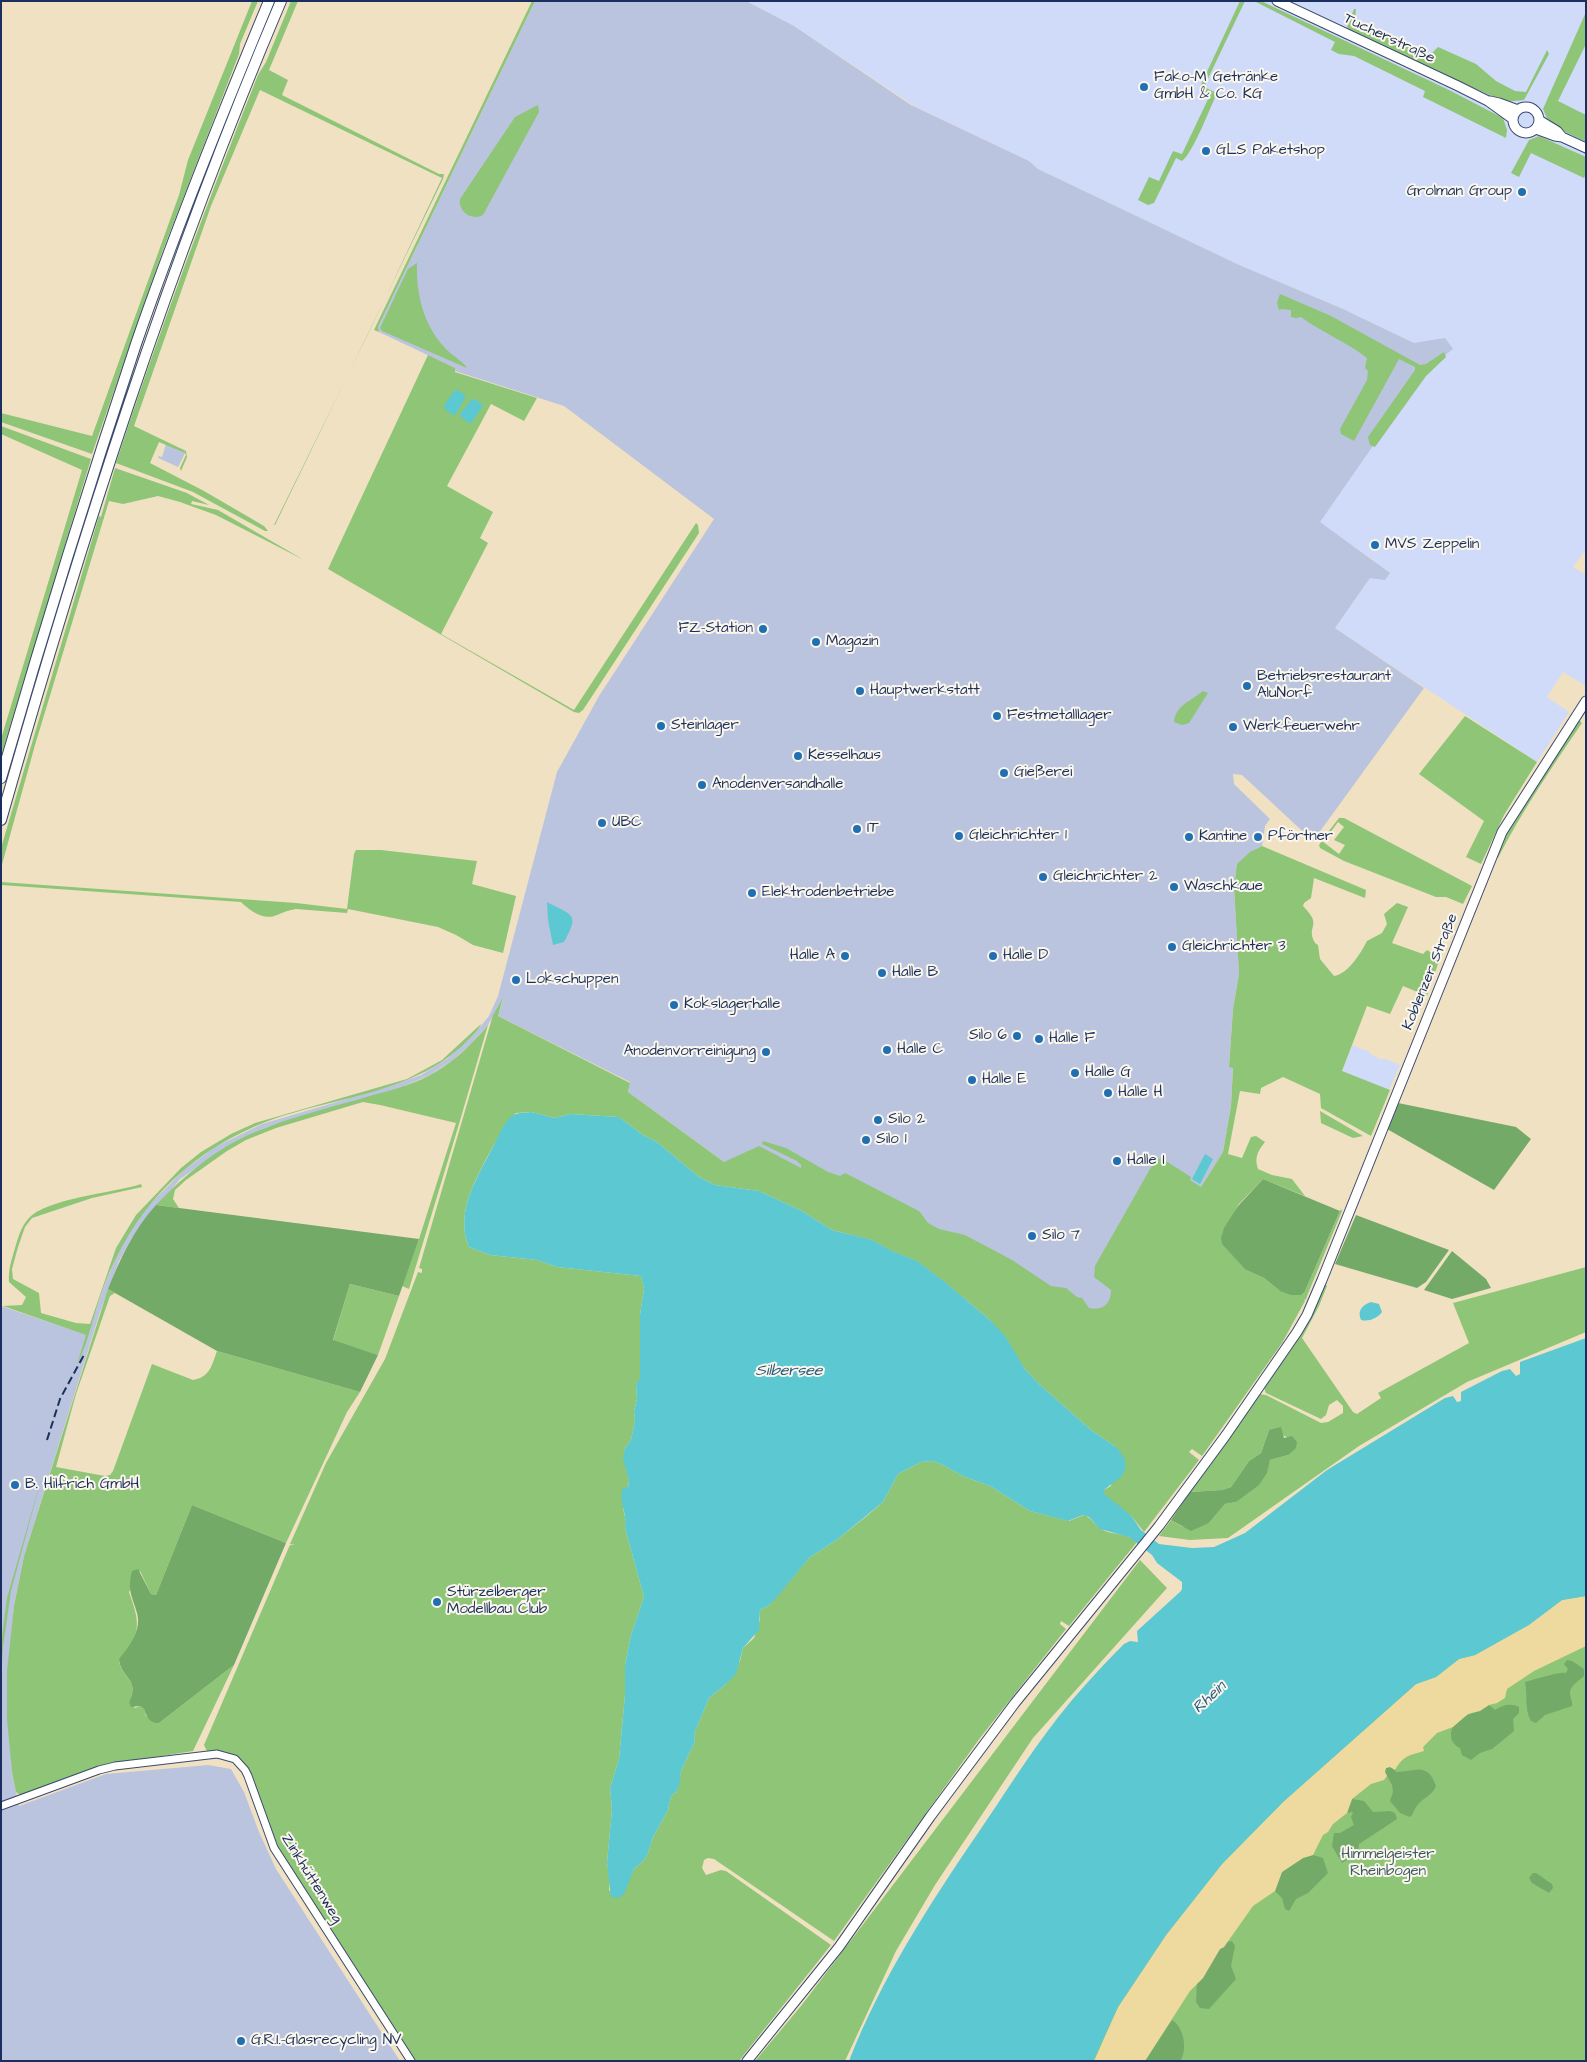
<!DOCTYPE html>
<html>
<head>
<meta charset="utf-8">
<style>
	body { margin:0 }
	#map { position:relative; width:1587px; height:2062px; overflow:hidden; background:#f1e1c3; font-family:"Architects Daughter",sans-serif }
	canvas { display:block }
	.frame { position:absolute; inset:0; border:2px solid #1b2f5e; pointer-events:none }
</style>
</head>
<body>
<div id="map">
<canvas width="1587" height="2062"></canvas>
<div class="frame"></div>
</div>
<script>
const g = document.querySelector('canvas').getContext('2d');
g.lineJoin = 'round';
function paint(path, color) {
  g.fillStyle = color;
  g.fill(path, 'evenodd');
}
function trace(path, color, width, dash) {
  g.strokeStyle = color;
  g.lineWidth = width;
  g.lineCap = dash ? 'butt' : 'round';
  g.setLineDash(dash || []);
  g.stroke(path);
}
function write(font, color, halo, rows, align = 'center') {
  g.font = font + ' "Architects Daughter",sans-serif';
  g.lineWidth = 4;
  g.setLineDash([]);
  g.textBaseline = 'middle';
  g.strokeStyle = halo;
  g.fillStyle = color;
  for (const [text, x, y, turn = 0] of rows) {
    g.save();
    g.translate(x, y);
    g.rotate((+turn || 0) * Math.PI / 180);
    g.textAlign = isNaN(turn) ? turn : align;
    if (halo) g.strokeText(text, 0, 0);
    g.fillText(text, 0, 0);
    g.restore();
  }
}
paint(new Path2D(`
	M746,1H1586V549L1573,567L1586,575V686L1563,672L1547,697L1569,712L1537,762L1335,628L1370,578L1374,561L1319,522L1414,343L1343,309L1237,264L1038,169L1029,161L916,107L794,26Z
	M1352,1045L1370,1052V1054L1382,1060L1383,1058L1400,1065L1389,1090L1342,1071Z`), '#d0daf9');
paint(new Path2D(`
	M535,1H746L794,26L911,105L1029,161L1038,169L1237,264L1343,309L1414,343L1445,338L1453,349L1425,371L1320,522L1390,573L1385,580L1370,578L1335,628L1424,688L1313,841L1242,775L1233,774L1234,784L1270,819L1265,826L1262,846L1256,849L1237,864L1234,887L1239,974L1233,1009L1229,1066L1233,1067L1231,1106L1223,1152L1201,1187L1102,1377L724,1162L628,1092L630,1082L498,1016L503,1000L488,1025L471,1044L453,1060L430,1075L400,1088L267,1127L226,1147L180,1179L132,1238L119,1261L100,1312L24,1556L14,1606L7,1689L12,1772L19,1806L106,1774L208,1765L231,1769L244,1792L259,1832L276,1869L400,2061H1V1306L87,1335L79,1361L103,1289L120,1247L144,1210L183,1171L215,1147L262,1124L394,1085L421,1075L448,1058L475,1033L489,1016L498,996L557,772L599,696L714,519L564,406L455,371V368L379,332L378,327Z
	M166,444L185,453L178,467L158,458L159,456L162,457Z`), '#bac4de');
paint(new Path2D(`
	M252,1H258L240,44L239,54L163,250L92,454L1,422V413L92,436L179,195L188,160Z
	M291,1H298L269,70L288,80L282,95L439,174H444L443,179L275,525H274L371,328L442,178L260,90L211,206L134,426L186,451L187,457L181,471L180,468L186,455L185,453L159,442L150,463L204,491L264,526L268,531H265L193,492L116,463C159,332 207,203 258,75L266,62Z
	M532,1H535L378,327L379,332L374,330Z
	M1240,1H1245L1204,87L1217,93C1210,108 1193,153 1182,161L1176,158L1154,203L1148,205L1138,200L1149,177L1159,181L1173,151L1182,154L1210,95L1199,89Z
	M1254,1H1261L1449,90L1503,118L1507,130L1506,138L1423,97L1425,91L1354,56L1339,54L1331,50L1335,42Z
	M1354,9H1356L1355,20L1430,55L1438,47L1476,64L1496,81L1515,91L1526,92L1547,50L1549,54L1524,100L1505,102L1349,31L1347,27Z
	M1586,12V44L1558,101L1586,115V142L1551,125V122L1547,118L1543,109Z
	M538,105L539,112L483,215C472,221 458,212 460,199L515,117Z
	M1539,136L1586,157V174L1584,178L1531,153L1519,177L1511,173L1529,140Z
	M417,263C416,294 423,324 445,348C451,355 464,362 467,368L382,331L380,328L408,269Z
	M1280,294L1331,316L1420,365L1426,364L1444,352L1446,357L1426,376L1375,447L1370,445L1368,437L1415,370V367L1399,359L1354,441L1341,434L1340,429L1367,380L1368,371L1365,368L1367,358C1347,342 1321,332 1301,317L1296,318L1291,317V310L1282,309L1279,310L1277,303Z
	M428,355L455,368V372L537,398L524,421L491,404L447,486L493,512L480,538L488,543L441,634L574,710L696,523L698,525L699,533L583,710L579,713L574,712L328,569Z
	M1,426L91,459L1,756V739L82,470L1,434Z
	M115,468L187,493L209,505L192,501L191,504L218,510L304,560L216,515L180,502L158,496L123,504L109,501L35,745L1,868V848L99,516L101,517Z
	M1203,691L1208,693L1189,723L1182,725L1174,722C1175,706 1191,701 1203,691Z
	M1465,716L1537,762L1504,815L1481,864L1466,857L1484,821L1419,774Z
	M1578,719L1582,723C1552,767 1522,811 1498,858L1496,857L1506,833Z
	M1339,818H1344L1472,886L1463,904L1446,897H1436L1344,861L1320,848L1319,845L1322,841L1339,854L1345,845L1334,840L1344,827L1338,822L1327,837L1325,836Z
	M1262,846L1366,890L1365,898L1314,878L1311,898L1304,903L1303,906C1324,927 1305,925 1315,943L1318,945L1320,959L1334,976C1348,974 1361,953 1367,941L1382,933L1387,924L1384,914L1397,903L1408,907L1392,943L1423,954L1427,950L1440,958L1427,996L1403,986L1390,1014L1367,1006L1342,1071L1390,1090L1371,1136L1321,1108L1320,1094L1283,1077L1261,1088L1260,1094L1240,1091L1228,1154L1242,1158L1251,1137L1256,1136L1265,1142C1258,1151 1254,1157 1258,1169L1272,1175L1292,1179L1305,1196L1263,1179L1238,1205L1233,1216L1246,1270L1264,1278L1280,1291H1305L1341,1209L1342,1211L1307,1296L1306,1300L1304,1299L1305,1301L1282,1343L1202,1456L1192,1449L1189,1452L1199,1460L1144,1532L1132,1517L1104,1495V1490L1111,1486L1116,1447L1091,1430L1039,1384L1025,1369L990,1320L946,1283L917,1261L892,1251L872,1240L832,1230L802,1211L759,1191L715,1185L699,1177L657,1142L643,1135L619,1117L570,1114L555,1118L531,1112L516,1113C504,1125 498,1138 490,1152C475,1180 455,1215 469,1247L490,1255L537,1260L557,1267L641,1276L644,1289L640,1315V1379L636,1384L637,1399L634,1411L635,1421L631,1440L625,1448L624,1458L629,1481L623,1508L626,1522L625,1528L644,1597L631,1635L625,1665V1695L619,1759L610,1788L612,1809L607,1863L610,1880L609,1891L631,1875L634,1869L644,1860L648,1853L653,1837L668,1810L671,1796L676,1792L678,1786L681,1771L695,1741L694,1734L709,1698L726,1684L740,1661L743,1648L754,1638L760,1620V1610L768,1606L809,1558L838,1539L868,1515L883,1502L898,1474L921,1462L932,1461L941,1464L963,1476L990,1486L1030,1511L1069,1521L1084,1515C1092,1518 1095,1526 1103,1530C1115,1536 1122,1531 1137,1542L1069,1626L1061,1621L1060,1624L1066,1629L980,1738L834,1941L714,1859L708,1858L704,1860L702,1868L706,1875L721,1870L726,1871L831,1945L739,2061H415L278,1850L248,1768C237,1753 224,1751 207,1751L204,1745L289,1547L290,1545H295L290,1544L326,1463L385,1359L418,1272L422,1273V1269L419,1268L493,1015L503,998L498,1016L630,1083L628,1092L724,1162L759,1146L801,1168V1165L797,1161L762,1144L763,1141L786,1148L828,1172L840,1176L845,1173L919,1211L928,1223L939,1229L965,1235L1012,1260L1051,1286L1066,1288L1077,1297L1082,1298L1089,1308C1103,1311 1111,1304 1111,1290L1094,1277L1095,1266L1154,1162L1161,1158L1191,1177L1190,1180L1201,1187L1223,1152L1231,1106L1233,1068L1229,1067L1233,1009L1239,974L1234,887L1237,864L1250,852Z
	M356,850H381L477,861L472,884L516,896L503,953L473,945L456,935L438,927L348,909L347,913L296,909C289,910 284,912 277,915C264,921 250,911 241,902L1,885V882L296,903L347,909L354,854Z
	M481,1024C479,1030 472,1036 467,1041C411,1098 325,1096 256,1126C182,1158 132,1212 104,1286C94,1312 89,1341 77,1365L86,1335L3,1306L22,1305L26,1297L9,1282C8,1269 12,1259 15,1248C18,1238 21,1227 28,1219C46,1198 114,1193 141,1184L142,1187L92,1198L32,1218L25,1227L18,1247L12,1269L13,1279L39,1293L41,1313L76,1323L90,1324L116,1248L136,1215L181,1168L201,1152L231,1134L255,1123L407,1079L442,1060Z
	M488,1025L459,1124L409,1289L402,1286L419,1239L456,1123L380,1105L363,1102L276,1128L246,1140L227,1151L186,1180L175,1190L173,1199L179,1208L156,1205C185,1175 215,1149 253,1133C292,1116 334,1107 373,1095C396,1089 418,1083 437,1071C457,1059 473,1043 488,1025Z
	M1320,1111L1363,1136L1353,1138L1321,1123Z
	M1586,1267V1332L1467,1382L1359,1446L1228,1538L1190,1540L1159,1536L1171,1520L1183,1527L1209,1523L1225,1504L1236,1502L1268,1466L1270,1460L1288,1455L1287,1437L1269,1430L1261,1453L1249,1461L1231,1487L1222,1490L1190,1492L1259,1394L1266,1395L1321,1423L1328,1422L1343,1413V1406L1337,1400L1329,1405L1326,1415L1321,1419L1266,1393L1264,1388L1308,1322L1325,1284L1327,1286L1319,1306L1302,1338L1353,1412L1357,1414L1381,1398L1378,1393L1469,1343L1453,1303Z
	M350,1284L399,1296L378,1355L333,1341Z
	M108,1289L115,1293L110,1296L76,1394L56,1467L105,1476L110,1475L113,1471L152,1364L193,1380C210,1377 212,1365 217,1351L360,1392L347,1412L286,1543L192,1505L156,1595L151,1594L140,1571L129,1592C140,1623 142,1633 119,1660C120,1678 141,1679 129,1702L135,1708L140,1706L144,1709L146,1716L159,1723L234,1665L193,1751L100,1766L20,1795L16,1792L12,1772L7,1719V1671L14,1606L24,1556Z
	M42,1476L11,1591L3,1647L1,1677V1645L7,1598Z
	M1586,1513V2061H1002Z
	M1140,1560L1167,1588L1033,1738L935,1885L896,1951L845,2061H755L801,2006Z`), '#8fc577');
paint(new Path2D(`
	M1398,1103L1516,1127L1531,1139L1494,1190L1387,1129Z
	M1263,1179L1340,1211L1305,1291L1301,1295H1291L1280,1291L1264,1278L1246,1270L1222,1244L1221,1238L1224,1228L1238,1206Z
	M156,1205L419,1239L399,1296L350,1284L333,1340L378,1355L360,1392L217,1351L108,1289C120,1259 134,1229 156,1205Z
	M1356,1215L1449,1250L1426,1282L1417,1288L1335,1264Z
	M1452,1251L1486,1279L1491,1288L1452,1299L1424,1290Z
	M1281,1427L1284,1438L1292,1436L1297,1442L1296,1448L1288,1455L1270,1460L1267,1473L1259,1485L1236,1502L1225,1504L1209,1523L1191,1531L1171,1520L1190,1492L1222,1490L1231,1487L1249,1461L1261,1453L1269,1430Z
	M192,1505L286,1543L234,1665L159,1723C150,1724 146,1716 144,1709L140,1706L131,1707L129,1702C141,1679 120,1678 119,1659C129,1647 142,1630 137,1613C132,1595 127,1591 132,1571L138,1569L151,1594L156,1595Z
	M1567,1660L1572,1661L1584,1669V1676C1579,1681 1570,1685 1570,1693C1570,1698 1573,1701 1572,1706L1545,1715L1536,1723L1531,1721C1524,1709 1528,1695 1525,1682C1533,1680 1561,1671 1566,1673L1568,1669L1564,1664Z
	M1489,1705L1495,1710C1503,1705 1510,1703 1519,1707V1713L1513,1719L1514,1731L1492,1749L1480,1753L1471,1760L1462,1755L1460,1748C1456,1746 1451,1742 1451,1736C1450,1717 1477,1713 1489,1705Z
	M1390,1767L1395,1770L1396,1772C1415,1772 1427,1761 1436,1786C1432,1796 1422,1798 1416,1807C1413,1811 1414,1814 1410,1817L1400,1813L1390,1801L1393,1792L1392,1785L1385,1772L1386,1768Z
	M1352,1799L1364,1801L1373,1812L1390,1811L1395,1813L1397,1819L1359,1844L1358,1853L1342,1863L1332,1846L1334,1833H1340L1354,1825L1351,1817L1353,1813L1352,1812L1347,1813Z
	M1313,1855L1323,1858L1328,1873L1308,1893L1296,1899L1289,1911L1285,1909L1282,1898L1275,1891L1282,1872L1303,1858Z
	M1533,1873H1536L1552,1884L1553,1888L1549,1893L1532,1883L1529,1878Z
	M1232,1941L1235,1946L1231,1966L1236,1979L1209,2009L1200,2008L1196,2002L1197,1983L1203,1978L1220,1949L1224,1947L1227,1942Z
	M1172,2020C1184,2027 1188,2050 1180,2061H1145Z`), '#73aa68');
paint(new Path2D(`
	M1586,1596V1646L1534,1671L1507,1689L1505,1698L1497,1703L1489,1705L1480,1711L1468,1714L1453,1727L1437,1733L1423,1747L1424,1751C1408,1756 1404,1755 1395,1770L1390,1767L1386,1768L1385,1772L1387,1776L1384,1780L1371,1784L1352,1799L1347,1813L1333,1824L1328,1832L1323,1835L1313,1855L1303,1858L1282,1872L1275,1891L1253,1906L1224,1947L1220,1949L1203,1978L1190,1991L1145,2061H1094L1118,2007L1166,1935L1222,1864L1283,1802L1416,1684L1436,1677L1459,1659L1475,1655L1528,1625L1562,1600Z`), '#eeda9e');
paint(new Path2D(`
	M457,390L465,395V398L456,414L453,415L445,409L444,406L454,391Z
	M474,399L482,404V407L472,422L469,423L461,417L460,414L471,400Z
	M547,902C573,916 580,913 564,942L553,945L548,920Z
	M531,1112L555,1118L570,1114L619,1117L643,1135L657,1142L699,1177L715,1185L759,1191L802,1211L832,1230L872,1240L892,1251L917,1261L946,1283L990,1320L1005,1336L1025,1369L1039,1384L1091,1430L1116,1447L1124,1457L1126,1467L1122,1476L1104,1490L1105,1495L1122,1508L1132,1517L1141,1530L1159,1544L1192,1548L1214,1547L1245,1533L1327,1470L1445,1398L1453,1396L1457,1402L1461,1401V1392L1502,1371L1510,1369L1516,1376L1520,1374V1362L1586,1338V1596L1562,1600L1529,1625L1475,1655L1459,1659L1436,1677L1416,1684L1283,1802L1222,1864L1166,1935L1118,2007L1093,2061H849C881,1979 929,1905 978,1833C1004,1795 1028,1756 1056,1720C1077,1693 1100,1668 1124,1644L1130,1641L1138,1642L1137,1631L1181,1591L1182,1589V1582L1157,1563L1152,1555L1129,1537L1100,1529L1089,1517L1083,1515L1068,1521L1030,1511L990,1486L963,1476L941,1464L932,1461L921,1462L898,1474L883,1502L838,1539L809,1558L777,1597L768,1606L760,1610L759,1630L743,1648L736,1674L726,1684L709,1698L694,1734L695,1741L681,1771L679,1786L676,1792L671,1796L668,1810L653,1837L648,1853L644,1860L634,1869L624,1894L618,1898L611,1897L607,1863L612,1809L610,1788L619,1759L625,1695V1665L631,1635L644,1597L625,1528C628,1515 618,1501 623,1488L628,1487L629,1481L623,1458L625,1448L631,1440L635,1421L634,1411L637,1399L636,1384L640,1378V1315L644,1289L641,1276L557,1267L537,1260L490,1255L469,1247C454,1212 478,1176 494,1145C499,1136 505,1118 516,1114C520,1112 527,1113 531,1112Z
	M1205,1154L1213,1159L1200,1184L1192,1179Z
	M1371,1302L1379,1304L1382,1312C1378,1318 1369,1322 1361,1320C1357,1311 1362,1305 1371,1302Z`), '#5cc8d2');
const minor = new Path2D(`
	M1,1806L99,1770L115,1766L217,1754L235,1759L245,1770L248,1776L274,1848L411,2061`);
const major = new Path2D(`
	M1277,1L1458,86L1488,101L1513,119
	M1490,101L1499,103L1518,110
	M1513 120a13 13 0 1 1 26 0a13 13 0 1 1-26 0Z
	M1539,120L1557,131L1562,137L1586,148
	M1536,129L1555,136L1562,137
	M747,2061L839,1947L930,1817L1015,1703L1159,1526L1226,1435L1297,1332L1307,1315L1322,1280L1502,832L1586,701`);
const highway = new Path2D(`
	M1,778C43,633 88,488 136,344C176,228 222,114 269,1
	M1,820C80,542 168,267 281,1`);
trace(minor, '#3b4a6d', 9);
trace(major, '#3b4a6d', 11);
trace(highway, '#3b4a6d', 12);
trace(minor, '#fff', 7);
trace(major, '#fff', 9);
trace(highway, '#fff', 10);
trace(new Path2D(`
	M47,1440L60,1399L85,1353`), '#1b2f5e', 2, [8, 4]);
for (const [x, y, r, color] of [
	[1144,87,5,"#1f6fb2"],
	[1206,151,5,"#1f6fb2"],
	[1522,192,5,"#1f6fb2"],
	[1375,545,5,"#1f6fb2"],
	[763,629,5,"#1f6fb2"],
	[816,642,5,"#1f6fb2"],
	[1247,686,5,"#1f6fb2"],
	[860,691,5,"#1f6fb2"],
	[997,716,5,"#1f6fb2"],
	[661,726,5,"#1f6fb2"],
	[1233,727,5,"#1f6fb2"],
	[798,756,5,"#1f6fb2"],
	[1004,773,5,"#1f6fb2"],
	[702,785,5,"#1f6fb2"],
	[602,823,5,"#1f6fb2"],
	[857,829,5,"#1f6fb2"],
	[959,836,5,"#1f6fb2"],
	[1189,837,5,"#1f6fb2"],
	[1258,837,5,"#1f6fb2"],
	[1043,877,5,"#1f6fb2"],
	[1174,887,5,"#1f6fb2"],
	[752,893,5,"#1f6fb2"],
	[1172,947,5,"#1f6fb2"],
	[845,956,5,"#1f6fb2"],
	[993,956,5,"#1f6fb2"],
	[882,973,5,"#1f6fb2"],
	[516,980,5,"#1f6fb2"],
	[674,1005,5,"#1f6fb2"],
	[1017,1036,5,"#1f6fb2"],
	[1039,1039,5,"#1f6fb2"],
	[887,1050,5,"#1f6fb2"],
	[766,1052,5,"#1f6fb2"],
	[1075,1073,5,"#1f6fb2"],
	[972,1080,5,"#1f6fb2"],
	[1108,1093,5,"#1f6fb2"],
	[878,1120,5,"#1f6fb2"],
	[866,1140,5,"#1f6fb2"],
	[1117,1161,5,"#1f6fb2"],
	[1032,1236,5,"#1f6fb2"],
	[15,1485,5,"#1f6fb2"],
	[437,1602,5,"#1f6fb2"],
	[241,2041,5,"#1f6fb2"]
]) {
  const dot = new Path2D();
  dot.arc(x, y, r, 0, 2 * Math.PI);
  g.fillStyle = color;
  g.fill(dot);
  trace(dot, '#fbf7ec', 2);
}
write('15px', '#1b2f5e', '#fbf7ec', [
	["Tucherstraße",1389,39,25],
	["Koblenzer Straße",1431,972,-68],
	["Zinkhüttenweg",311,1879,58]
]);
write('15px', '#1b2f5e', '#fbf7ec', [
	["Fako-M Getränke",1154,78],
	["GmbH & Co. KG",1154,95],
	["GLS Paketshop",1216,151],
	["Grolman Group",1512,192,"right"],
	["MVS Zeppelin",1385,545],
	["FZ-Station",753,629,"right"],
	["Magazin",826,642],
	["Betriebsrestaurant",1257,677],
	["AluNorf",1257,694],
	["Hauptwerkstatt",870,691],
	["Festmetalllager",1007,716],
	["Steinlager",671,726],
	["Werkfeuerwehr",1243,727],
	["Kesselhaus",808,756],
	["Gießerei",1014,773],
	["Anodenversandhalle",712,785],
	["UBC",612,823],
	["IT",867,829],
	["Gleichrichter 1",969,836],
	["Kantine",1199,837],
	["Pförtner",1268,837],
	["Gleichrichter 2",1053,877],
	["Waschkaue",1184,887],
	["Elektrodenbetriebe",762,893],
	["Gleichrichter 3",1182,947],
	["Halle A",835,956,"right"],
	["Halle D",1003,956],
	["Halle B",892,973],
	["Lokschuppen",526,980],
	["Kokslagerhalle",684,1005],
	["Silo 6",1007,1036,"right"],
	["Halle F",1049,1039],
	["Halle C",897,1050],
	["Anodenvorreinigung",756,1052,"right"],
	["Halle G",1085,1073],
	["Halle E",982,1080],
	["Halle H",1118,1093],
	["Silo 2",888,1120],
	["Silo 1",876,1140],
	["Halle I",1127,1161],
	["Silo 7",1042,1236],
	["B. Hilfrich GmbH",25,1485],
	["Stürzelberger",447,1593],
	["Modellbau Club",447,1610],
	["G.R.I.-Glasrecycling NV",251,2041]
], 'left');
write('15px', '#3e5c66', '#fbf7ec', [
	["Himmelgeister",1388,1855],
	["Rheinbogen",1388,1872]
]);
write('italic 16px', '#2e5d81', '#fbf7ec', [
	["Silbersee",789,1372],
	["Rhein",1210,1698,-43]
]);
</script>
</body>
</html>
